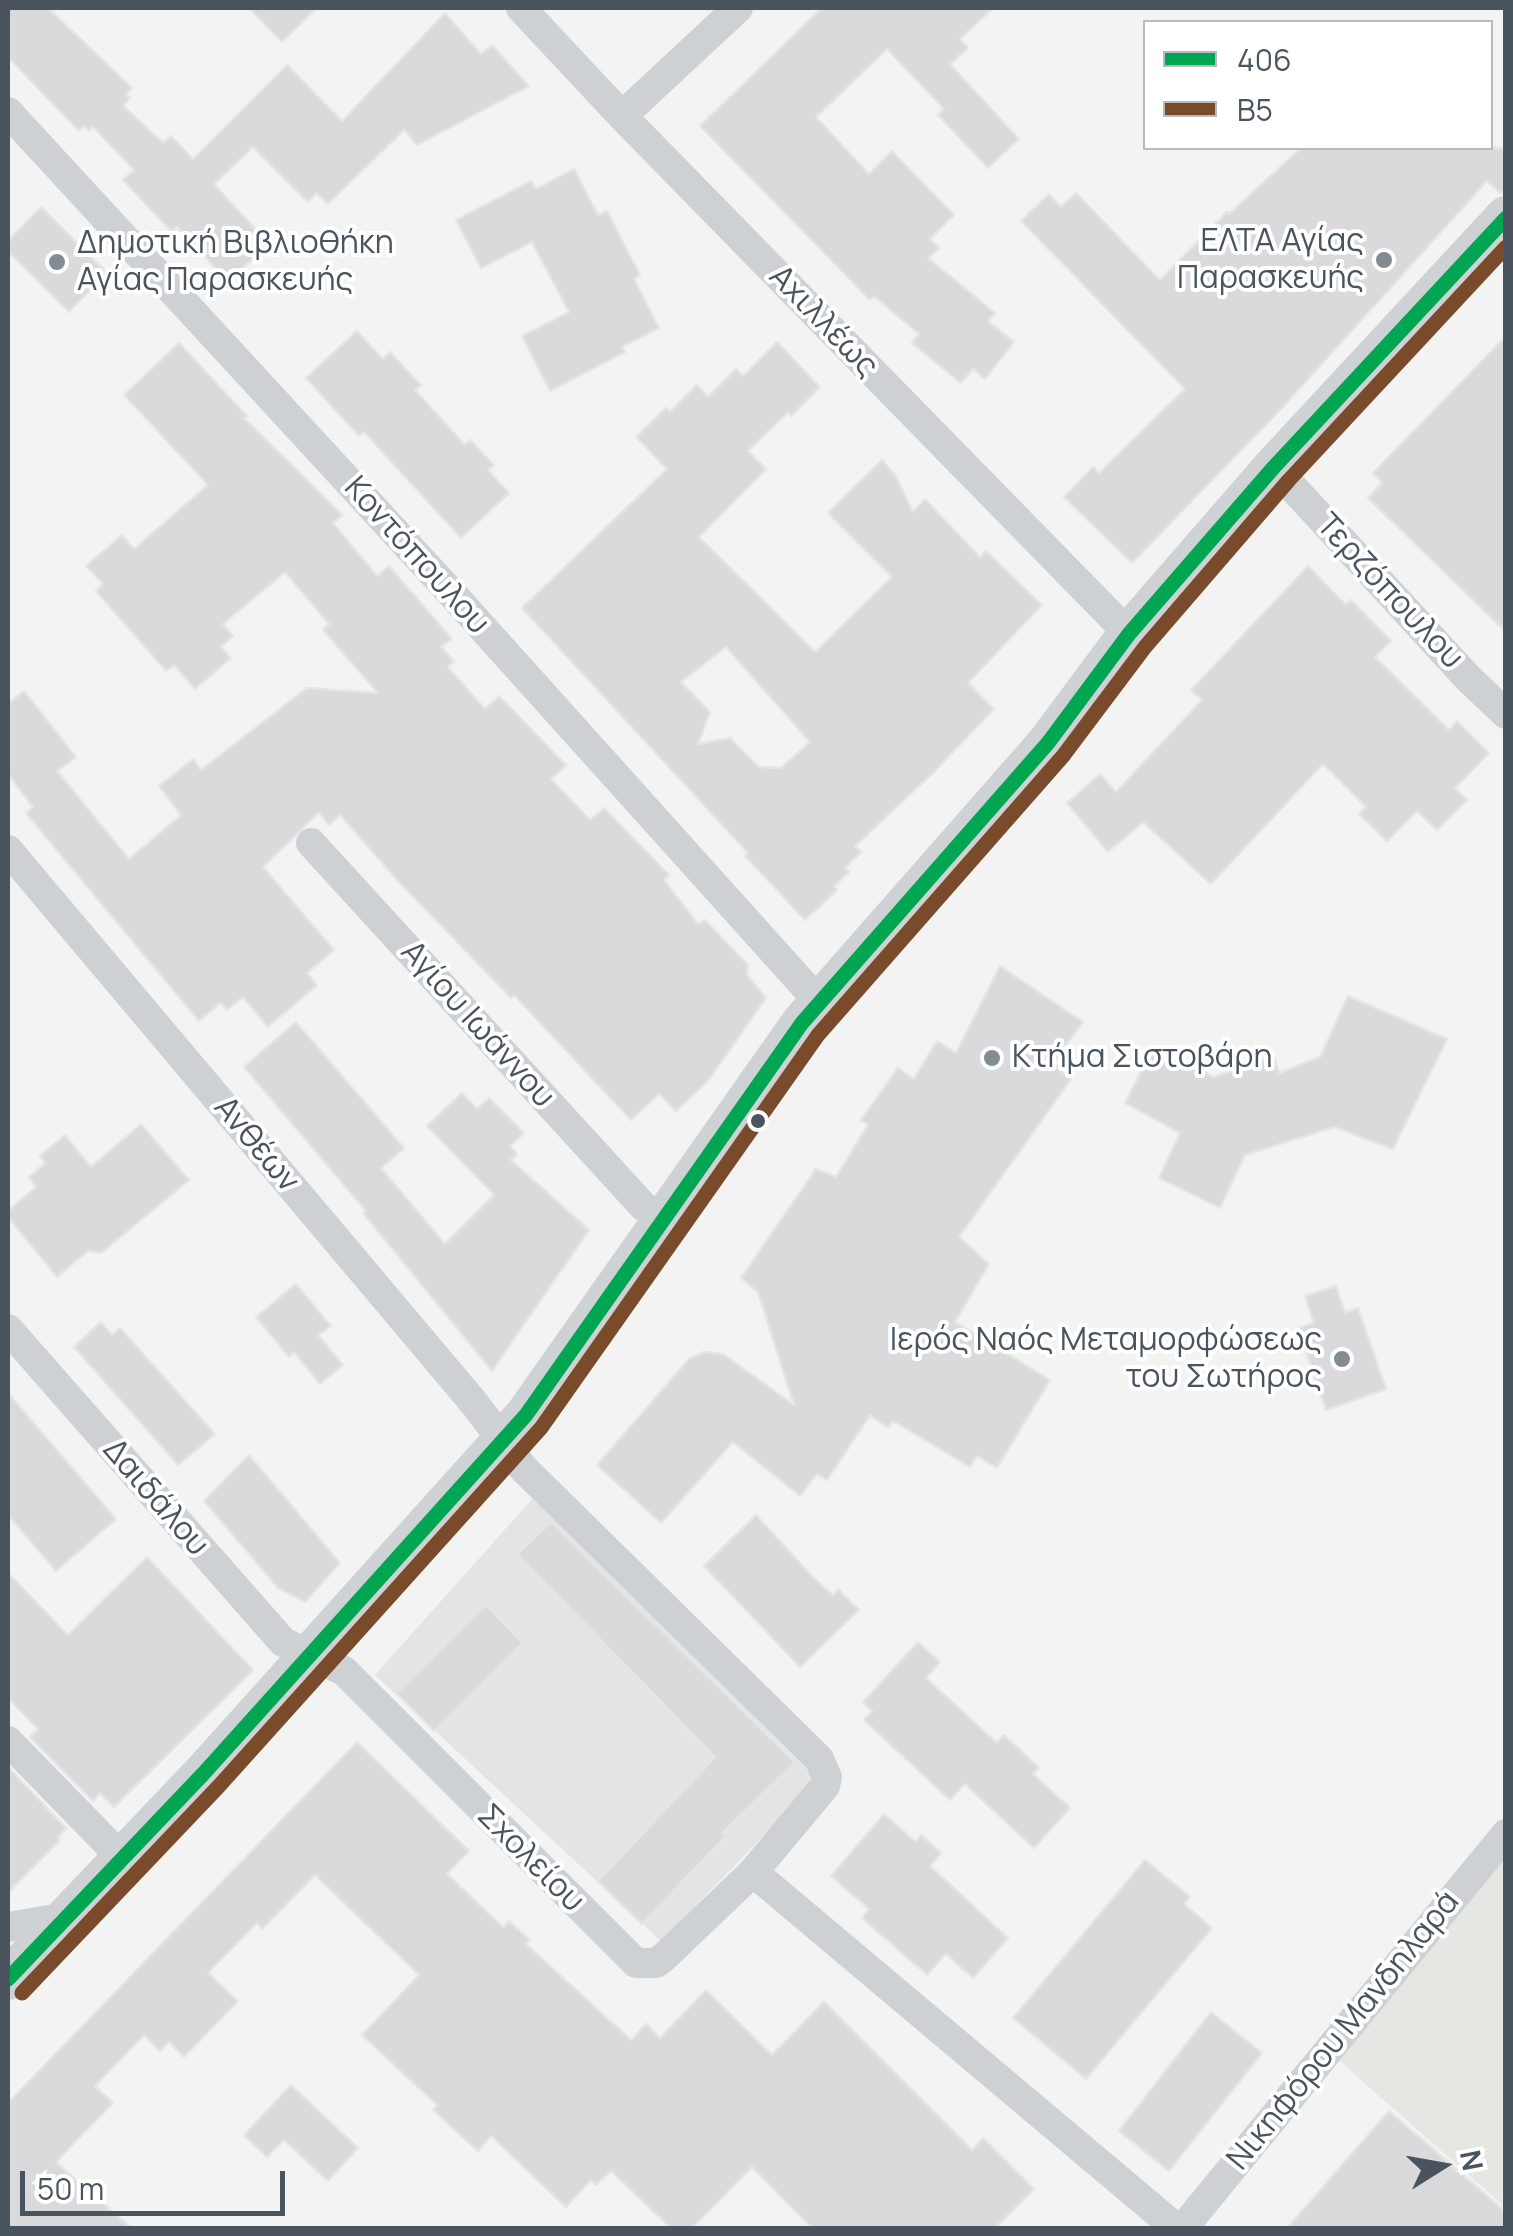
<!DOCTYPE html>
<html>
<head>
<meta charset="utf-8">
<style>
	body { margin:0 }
	#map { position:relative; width:1513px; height:2236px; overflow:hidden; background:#f3f3f3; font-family:Manrope,sans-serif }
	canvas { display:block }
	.frame { position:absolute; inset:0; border:10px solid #49545f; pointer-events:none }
	.legend { position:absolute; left:1143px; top:20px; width:350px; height:130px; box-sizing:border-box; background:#fff; border:2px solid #b6bbbf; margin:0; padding:12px 18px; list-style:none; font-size:30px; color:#49545f }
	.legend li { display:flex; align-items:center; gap:20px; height:50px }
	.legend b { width:50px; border:2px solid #b6bbbf }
	.north { position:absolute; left:1393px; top:2116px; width:100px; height:100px; -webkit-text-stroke:8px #fff; paint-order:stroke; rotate:79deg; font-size:28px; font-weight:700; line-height:40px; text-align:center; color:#49545f }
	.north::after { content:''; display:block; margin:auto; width:35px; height:45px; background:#49545f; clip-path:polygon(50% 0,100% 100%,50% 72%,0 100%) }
	.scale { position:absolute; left:20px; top:2171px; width:265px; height:45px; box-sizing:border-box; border:5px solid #49545f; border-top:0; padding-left:12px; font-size:30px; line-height:35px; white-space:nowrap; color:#49545f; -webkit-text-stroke:8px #fff; paint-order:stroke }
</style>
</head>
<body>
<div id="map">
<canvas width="1513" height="2236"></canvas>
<div class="frame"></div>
<ul class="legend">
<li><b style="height:12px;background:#00a651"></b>406</li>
<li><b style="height:12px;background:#7a4b2a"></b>Β5</li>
</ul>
<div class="north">N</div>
<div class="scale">50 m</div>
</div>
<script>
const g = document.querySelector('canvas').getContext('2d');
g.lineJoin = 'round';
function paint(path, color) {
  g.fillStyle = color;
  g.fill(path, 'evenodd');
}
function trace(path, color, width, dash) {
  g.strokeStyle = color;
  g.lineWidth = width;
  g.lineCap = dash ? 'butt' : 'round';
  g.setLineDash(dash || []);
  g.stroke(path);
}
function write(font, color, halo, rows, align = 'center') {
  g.font = font + ' Manrope,sans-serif';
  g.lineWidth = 8;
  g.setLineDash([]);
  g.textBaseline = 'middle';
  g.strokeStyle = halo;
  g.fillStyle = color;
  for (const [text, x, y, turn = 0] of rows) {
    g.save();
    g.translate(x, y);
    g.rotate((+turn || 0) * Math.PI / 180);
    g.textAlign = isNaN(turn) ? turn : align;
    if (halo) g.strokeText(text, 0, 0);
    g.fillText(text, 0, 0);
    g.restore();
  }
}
paint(new Path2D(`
	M1505,1857V2207L1335,2057Z`), '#e6e6e2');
paint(new Path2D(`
	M534,1497L818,1780L661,1941L375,1675Z`), '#e5e4e5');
const building = new Path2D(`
	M8,8H48L132,88L126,94L130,98L123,106L163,143L171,136L193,159L287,65L342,121L445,13L481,54L492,45L529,86L417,145L404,130L328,204L316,193L308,202L253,147L214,184L269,244L228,282L177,227L172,232L123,180L134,170L93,127L89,131L83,126L79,131L8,57Z
	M249,8H317L282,42Z
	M822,8H993L960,39L968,48L950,64L1019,139L988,168L938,115L944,109L887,49L816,117L869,174L892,151L954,215L930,239L939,248L928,258L995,313L988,321L1014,342L985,379L973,369L961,383L912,343L919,334L874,296L870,300L700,126Z
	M1301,148H1506V193H1500L1487,181L1283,407L1132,563L1064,497L1093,467L1099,473L1185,389L1021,221L1049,194L1061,207L1076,193L1160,280L1227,212L1229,214Z
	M574,169L598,215L607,211L640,275L634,279L659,328L622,347L625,352L550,391L522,336L569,312L532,242L481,268L456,220L531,181L536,189Z
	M41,207L107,273L69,312L8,251V241Z
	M357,331L383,359L390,352L421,385L415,390L465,445L470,440L494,465L488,470L509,493L461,538L364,432L359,436L306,378Z
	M1506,336V632L1368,498L1382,483L1373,473Z
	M777,342L820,387L791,416L788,412L748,451L766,469L699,537L815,652L892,577L828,513L882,460L895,475L913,512L925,499L980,557L986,551L1042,605L968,683L994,709L935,771L855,846L861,852L845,868L849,872L834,886L837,890L805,920L745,856L748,853L522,608L667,469L636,437L666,408L670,412L697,385L708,397L736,369L743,376ZM726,647L810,742L781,768L759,767L730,738L698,744L710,712L681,682Z
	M179,343L247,416L244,418L342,515L333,523L377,576L389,566L452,639L441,647L454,661L448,667L485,709L499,696L566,765L551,779L590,820L604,808L669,875L664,880L698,924L705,920L748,965L747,975L766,998L708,1081L676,1111L659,1094L631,1120L514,995L511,998L399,882L340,815L329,825L319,812L263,867L334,950L307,973L317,985L268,1027L243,997L227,1010L220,1003L199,1021L26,813L33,807L8,774V704L24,691L76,757L57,771L129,859L181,815L159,786L193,759L201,770L307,688L378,693L323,630L329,624L285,572L223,624L233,636L221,647L231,658L195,689L174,665L166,671L96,591L103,584L86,566L122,535L134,549L208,485L124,395Z
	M1308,566L1346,605L1351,600L1391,641L1375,657L1449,730L1457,721L1489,753L1455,788L1467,800L1437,830L1417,811L1387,841L1359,814L1366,807L1323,764L1211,884L1143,822L1108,852L1067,803L1100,774L1116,792L1202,700L1191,690Z
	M1000,966L1083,1022L1053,1063L1071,1079L959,1237L989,1264L955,1322L1050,1380L997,1468L977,1456L970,1467L893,1421L888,1428L870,1415L827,1480L817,1474L800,1496L733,1442L661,1523L597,1465L689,1359L704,1352L723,1354L794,1405L758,1292L741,1278L816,1169L836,1177L868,1125L861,1120L898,1068L914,1079L937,1041L956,1053Z
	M1348,996L1447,1039L1393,1149L1334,1127L1245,1155L1220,1208L1159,1178L1180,1133L1125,1103L1154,1046L1214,1077L1274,1056L1279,1073L1320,1057Z
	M296,1022L404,1148L381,1168L445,1244L494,1195L427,1126L462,1093L477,1109L489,1098L524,1133L510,1146L517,1154L511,1160L589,1230L492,1371L363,1213L366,1211L244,1067Z
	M141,1124L189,1180L101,1253L88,1251L57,1277L8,1217V1211L36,1187L29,1177L45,1163L40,1156L65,1135L91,1167Z
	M296,1284L331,1326L318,1335L343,1365L320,1384L294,1352L289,1357L256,1317Z
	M1336,1286L1345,1313L1358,1308L1386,1389L1326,1410L1298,1328L1314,1323L1305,1296Z
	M101,1322L112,1335L120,1328L215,1434L178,1465L74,1347Z
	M8,1393L116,1519L56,1571L8,1515Z
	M249,1455L340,1563L305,1602L278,1588L204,1501Z
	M756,1515L814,1578L833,1595L838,1589L859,1610L800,1667L704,1566Z
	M551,1522L795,1762L723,1833L726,1836L642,1924L598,1881L715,1757L517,1554Z
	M147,1557L253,1670L114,1807L100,1793L93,1801L30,1737L38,1729L8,1698V1573L68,1635Z
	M486,1605L523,1643L434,1731L396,1693Z
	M918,1642L940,1662L926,1678L997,1743L1004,1735L1039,1768L1033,1774L1070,1808L1034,1848L965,1784L950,1800L864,1720L872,1711L863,1702Z
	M357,1742L469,1851L447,1874L503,1927L509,1921L530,1940L526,1944L631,2040L646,2024L660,2038L706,1990L772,2055L824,2002L972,2150L983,2138L1034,2189L995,2228H812L752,2167L692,2228H671L611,2171L596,2185L591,2180L566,2207L491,2136L478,2151L433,2110L437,2105L362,2035L419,1975L315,1875L262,1929L257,1923L208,1973L238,2001L184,2057L169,2042L160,2051L144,2035L95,2086L113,2103L56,2162L131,2228H8V2103Z
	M8,1767L66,1828L58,1837L60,1840L8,1893Z
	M884,1814L916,1842L921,1835L941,1853L930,1866L1008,1938L973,1978L946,1954L927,1975L862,1918L869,1909L831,1876Z
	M1145,1860L1190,1897L1184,1904L1212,1928L1086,2079L1013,2018Z
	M1211,2012L1262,2053L1169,2171L1119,2131Z
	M291,2085L358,2148L328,2181L284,2140L267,2157L244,2135Z
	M1389,2111L1506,2212V2228H1287Z`);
paint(building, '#dadadc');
trace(building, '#e4e5e6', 2.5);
trace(new Path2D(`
	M521,8L622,116L1129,634
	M8,112L454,596L820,1003
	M622,116L738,8
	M1274,467L1468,678L1506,714
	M311,843L643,1206
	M8,850L474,1403L523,1468L819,1759L827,1777L825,1786L753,1872L664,1957L656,1963H636L344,1671L283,1642L8,1329
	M8,1741L123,1859
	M753,1872L1176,2228
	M8,1927L67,1917
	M1183,2228L1506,1834`), '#ced1d4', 30);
trace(new Path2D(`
	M8,1979L204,1773L526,1415L802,1023L1048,743L1129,634L1274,467L1506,217`), '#cfd2d4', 42);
trace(new Path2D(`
	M8,1979L204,1773L526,1415L802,1023L1048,743L1129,634L1274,467L1506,218`), '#00a651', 15);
trace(new Path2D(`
	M22,1993L219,1786L541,1428L818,1035L1063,756L1145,647L1289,480L1506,247`), '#7a4b2a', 15);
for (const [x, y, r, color] of [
	[1384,260,10,"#848c93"],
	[57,262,10,"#848c93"],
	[992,1058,10,"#848c93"],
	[758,1121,9,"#49545f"],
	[1342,1359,10,"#848c93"]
]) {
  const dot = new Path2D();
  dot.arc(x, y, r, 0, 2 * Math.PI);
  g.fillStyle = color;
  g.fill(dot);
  trace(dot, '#fff', 4);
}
write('32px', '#49545f', '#fff', [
	["ΕΛΤΑ Αγίας",1364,242],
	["Παρασκευής",1364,279],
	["Δημοτική Βιβλιοθήκη",77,244,"left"],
	["Αγίας Παρασκευής",77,281,"left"],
	["Κτήμα Σιστοβάρη",1012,1058,"left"],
	["Ιερός Ναός Μεταμορφώσεως",1322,1341],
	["του Σωτήρος",1322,1378]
], 'right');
write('32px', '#49545f', '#fff', [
	["Αχιλλέως",823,322,46],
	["Κοντόπουλου",416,556,48],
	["Τερζόπουλου",1389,592,47],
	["Αγίου Ιωάννου",477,1025,48],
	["Ανθέων",256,1145,50],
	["Δαιδάλου",155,1498,49],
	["Σχολείου",530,1859,45],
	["Νικηφόρου Μανδηλαρά",1344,2031,-51]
]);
</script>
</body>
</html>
